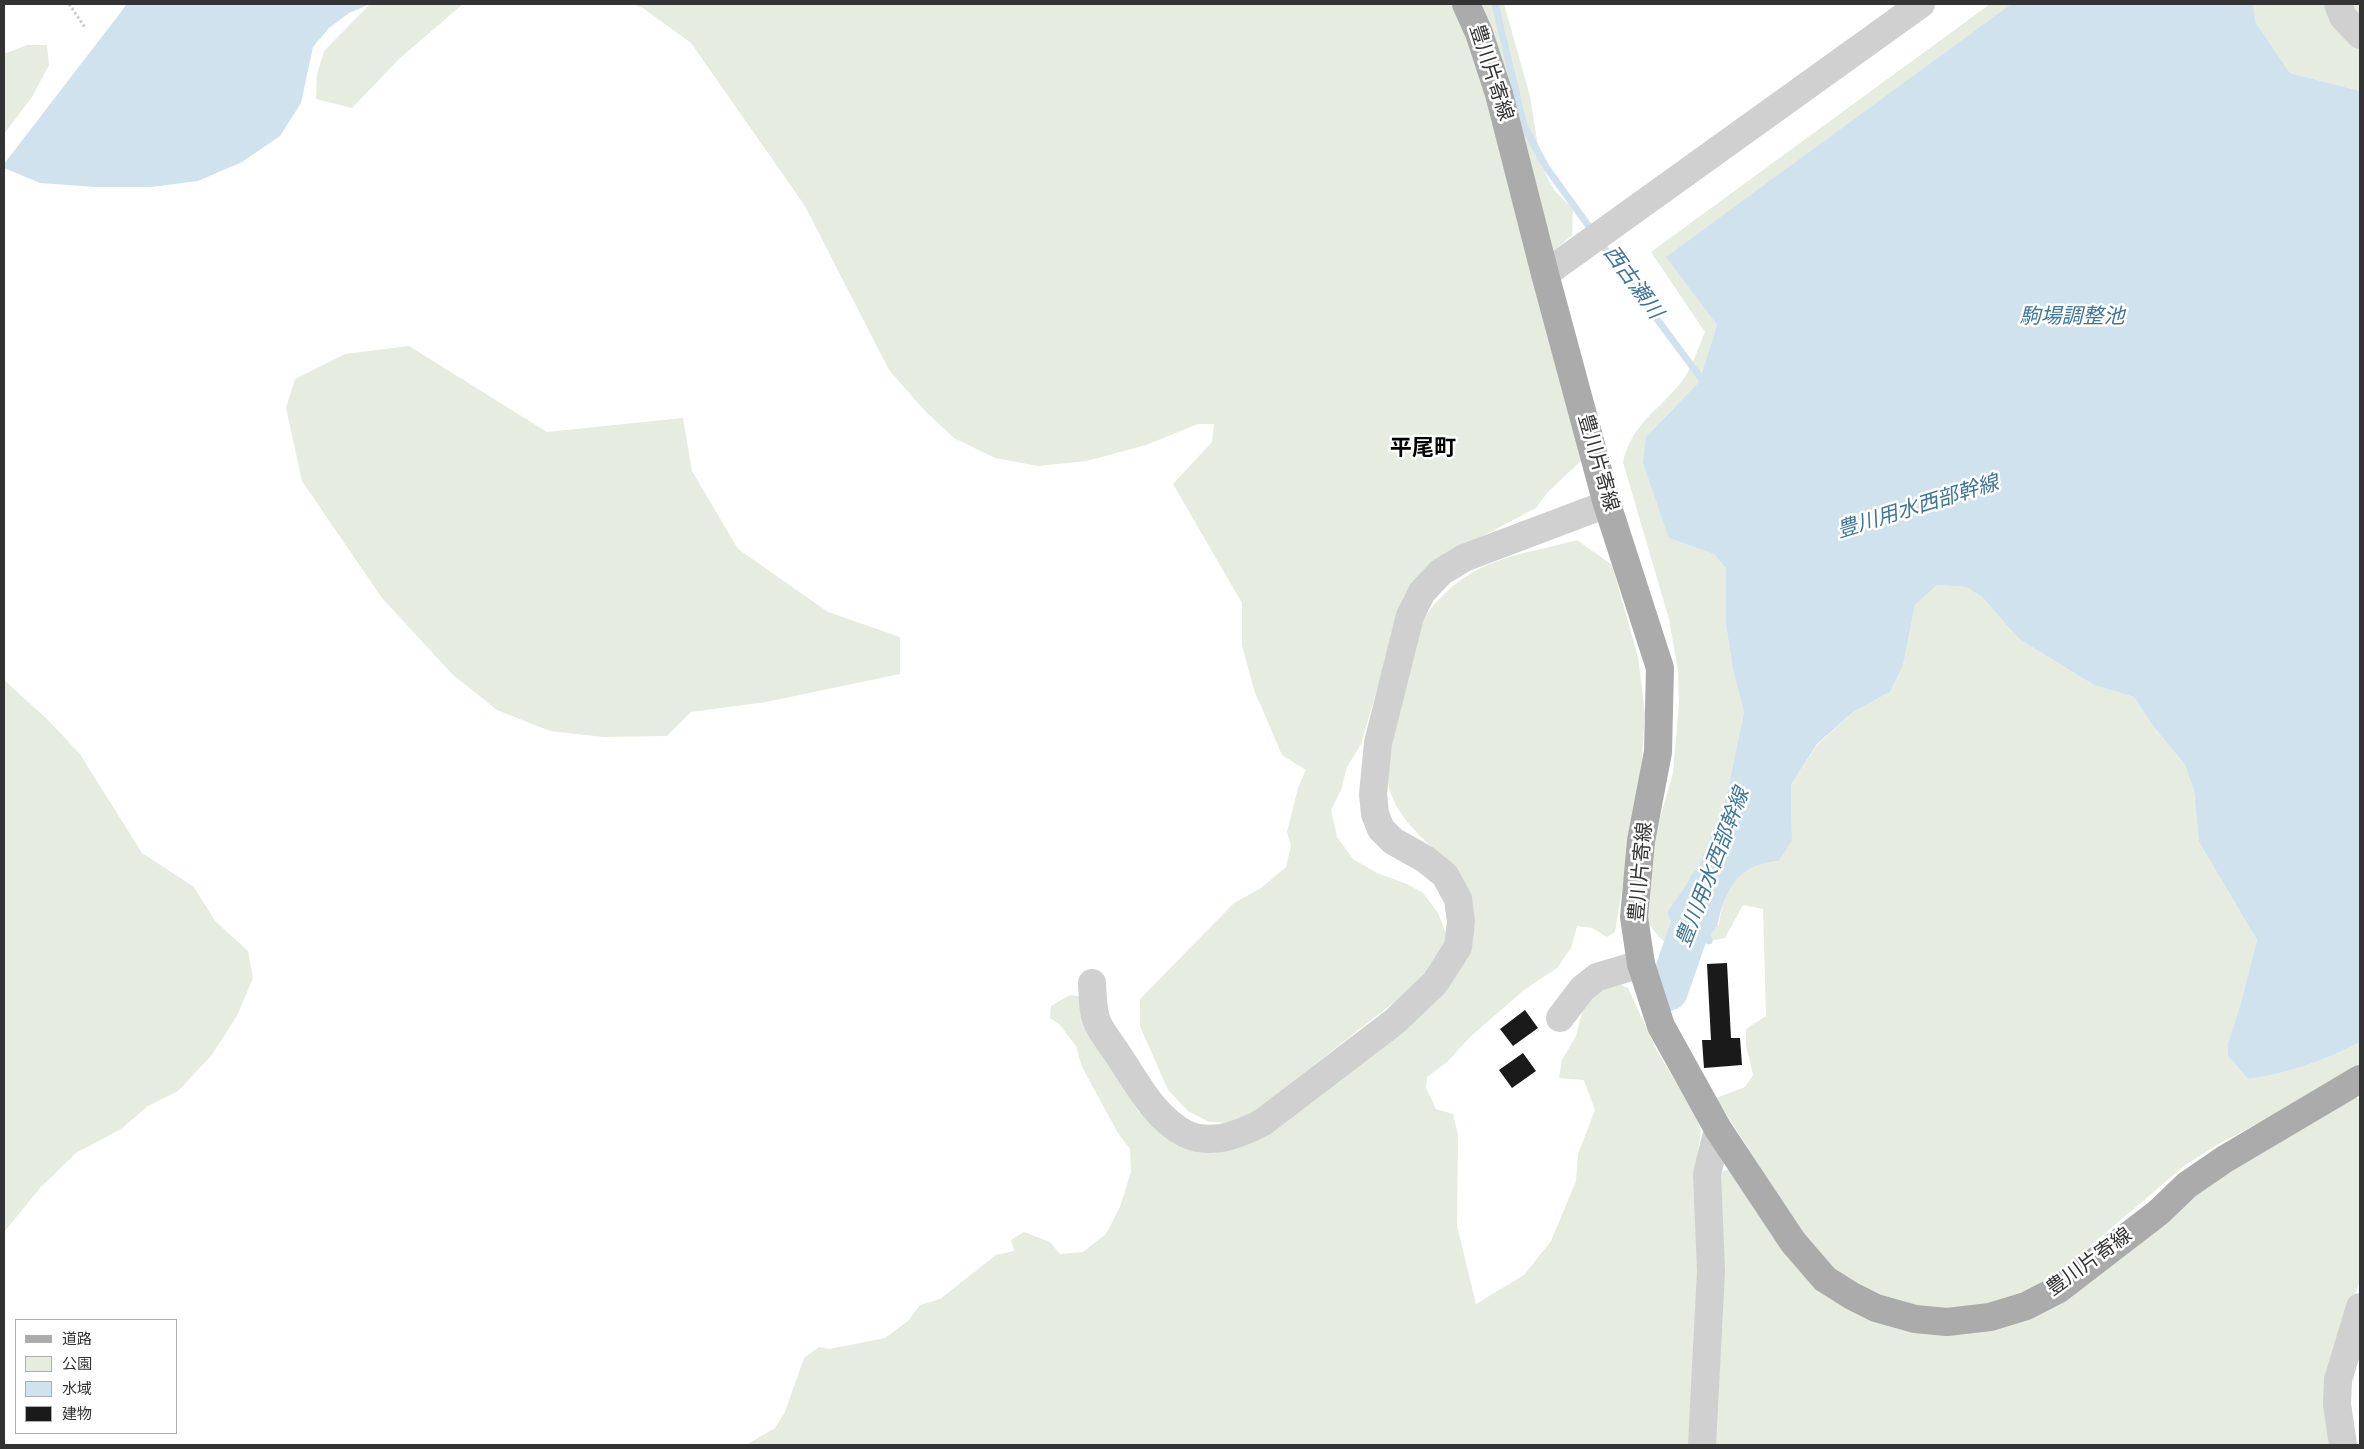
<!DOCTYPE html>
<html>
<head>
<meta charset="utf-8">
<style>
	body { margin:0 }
	#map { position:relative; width:2364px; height:1449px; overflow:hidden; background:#fff; font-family:Jost,"Noto Sans JP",sans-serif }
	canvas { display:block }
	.frame { position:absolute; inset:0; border:5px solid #333; pointer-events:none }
	.legend { position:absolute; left:15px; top:1319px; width:162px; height:115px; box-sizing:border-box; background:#fff; border:1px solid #adadad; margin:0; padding:6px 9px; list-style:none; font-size:15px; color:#333 }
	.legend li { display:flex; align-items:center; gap:10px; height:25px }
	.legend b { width:25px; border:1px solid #adadad }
</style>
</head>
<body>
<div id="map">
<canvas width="2364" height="1449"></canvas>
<div class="frame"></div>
<ul class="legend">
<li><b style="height:6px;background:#ababab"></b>道路</li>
<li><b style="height:14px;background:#e6ecdf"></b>公園</li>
<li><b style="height:14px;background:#cfe2ee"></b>水域</li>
<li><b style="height:14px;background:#1a1a1a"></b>建物</li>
</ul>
</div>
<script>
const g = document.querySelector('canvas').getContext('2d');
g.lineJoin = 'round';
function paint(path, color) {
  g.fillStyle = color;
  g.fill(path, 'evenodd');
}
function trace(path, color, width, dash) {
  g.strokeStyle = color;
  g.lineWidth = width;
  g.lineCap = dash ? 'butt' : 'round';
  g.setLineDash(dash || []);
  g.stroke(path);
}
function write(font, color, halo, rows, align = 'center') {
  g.font = font + ' Jost,"Noto Sans JP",sans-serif';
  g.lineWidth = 5;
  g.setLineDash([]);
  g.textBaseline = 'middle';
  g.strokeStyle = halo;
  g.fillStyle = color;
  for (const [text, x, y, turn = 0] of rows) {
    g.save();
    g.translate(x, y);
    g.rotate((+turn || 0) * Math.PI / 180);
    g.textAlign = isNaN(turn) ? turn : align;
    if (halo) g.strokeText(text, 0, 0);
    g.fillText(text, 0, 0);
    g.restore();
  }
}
paint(new Path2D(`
	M370,4H463L400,58L352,108L316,99L317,74L324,51Z
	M632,4H1453L1468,38L1487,98L1584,458L1548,492L1536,508L1477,539L1399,614L1361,744L1347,767L1341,790L1331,810L1337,837L1353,859L1377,873L1407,884L1423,893L1438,913L1448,939L1436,964L1416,985L1250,1115L1231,1123L1209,1122L1188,1111L1168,1090L1140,1026V999L1234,903L1261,888L1286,867L1291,846L1287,832L1298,788L1306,770L1282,755L1254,690L1242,645V603L1173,484L1212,442L1214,424H1198L1146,445L1087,461L1038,466L995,458L954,438L925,411L889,370L805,206L691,43L643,8Z
	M1481,4H1504L1530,96L1541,165L1554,190L1573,209L1572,235L1554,251L1490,26Z
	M1990,4H2011L1667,257L1717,325L1699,382L1646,437L1669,538L1714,554L1726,568V625L1733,670L1744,712L1726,798L1698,868L1667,912L1719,925C1724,886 1738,865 1779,861L1792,841L1791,785L1817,745L1853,712L1890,692L1903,666L1915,605L1937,585L1966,587L1982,597L2019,639L2094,685L2134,697L2153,726L2185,765L2194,791L2199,842L2257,940L2240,1006L2228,1043V1056L2248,1079C2287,1074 2326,1060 2360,1042V1069L2215,1146L2184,1166L2055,1276L2009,1300L1958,1310L1899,1304L1864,1289L1837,1273L1811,1247L1716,1098L1745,1087L1753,1075L1746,1045V1029L1766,1016L1763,909L1743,905L1725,938L1672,949L1659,937L1641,914L1653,842L1673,773L1679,704L1678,671L1669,619L1623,462C1632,423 1659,411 1682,381C1692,368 1698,348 1705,332L1651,252Z
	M2253,4H2360V91L2290,73L2256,23Z
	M27,45H47L49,65L32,97L4,134V54Z
	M409,346L547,432L683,418L692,471L738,549L828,612L900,637V674L766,702L691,712L667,736L604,737L550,731L497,710L452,674L382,598L302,481L286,408L295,379L345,354Z
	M1577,540L1612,565L1638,657L1645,714L1641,773L1615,932L1607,937L1592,928L1577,926L1571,948L1557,968L1524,990L1471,1036L1447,1062L1427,1077L1426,1088L1436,1109L1453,1114L1458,1135L1457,1226L1476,1304L1524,1275L1551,1241L1576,1181L1578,1154L1595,1110L1584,1080L1559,1078L1562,1060L1576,1036L1583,1008L1602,987L1614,982L1628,988L1657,1051L1696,1116L1701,1131L1697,1160L1703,1204L1694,1445H746L775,1428L785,1412L804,1358L819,1347L829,1349L885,1338L908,1321L920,1305L940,1299L996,1255L1014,1251L1011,1240L1024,1232L1050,1242L1060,1254L1083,1252L1106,1234L1120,1207L1131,1172L1130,1149L1118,1133L1082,1067L1076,1046L1059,1024L1050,1018L1051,1006L1070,995L1083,997L1096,1041L1138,1111L1167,1133L1224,1145L1448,985L1455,868C1431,846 1403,825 1391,794C1378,759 1399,706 1408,671C1412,657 1414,641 1420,627C1430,604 1456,580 1479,569C1508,554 1545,549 1577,540Z
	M4,680L47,719L80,754L142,853L194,887L215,921L248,951L253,978L237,1016L211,1056L178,1091L148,1106L121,1129L76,1153L40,1188L4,1232Z
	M2343,1097L2358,1098L2360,1101V1281L2331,1356L2339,1445H1709L1720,1172L1732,1169L1813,1281L1976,1331L2193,1189Z`), '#e6ecdf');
paint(new Path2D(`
	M127,4H370L349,13L329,28L313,47L301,103L280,136L242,162L198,181L151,187H95L40,183L4,168V164Z
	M2011,4H2253L2256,23L2290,73L2360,91V1042C2326,1060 2287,1074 2248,1079L2228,1056V1043L2240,1006L2257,940L2199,842L2194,791L2185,765L2153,726L2134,697L2094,685L2019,639L1982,597L1966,587L1937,585L1915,605L1903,666L1890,692L1853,712L1817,744L1791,785L1792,841L1779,861C1746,864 1731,878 1721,910C1717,925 1720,924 1708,937L1690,938L1675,930L1667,912L1698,868L1726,798L1744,712L1733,670L1726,625V568L1714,554L1669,538L1643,463L1646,437L1699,382L1717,325L1666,257Z
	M1690,947L1693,961L1677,996L1662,987L1677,950Z`), '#cfe2ee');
trace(new Path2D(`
	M1495,4L1524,126L1546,167L1593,232
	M1599,241L1706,385
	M1708,937L1709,941`), '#cfe2ee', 7);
trace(new Path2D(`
	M1668,991L1687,936L1709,885`), '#cfe2ee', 40);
paint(new Path2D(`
	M1727,963L1731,1038H1740L1742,1065L1704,1068L1702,1040H1711L1707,964Z
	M1525,1010L1538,1028L1513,1046L1500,1029Z
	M1523,1053L1536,1071L1512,1088L1499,1070Z`), '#1a1a1a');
trace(new Path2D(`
	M69,4L86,29`), '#cdcdcd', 3, [2.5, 2.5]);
trace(new Path2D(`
	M2338,4L2343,17L2360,35
	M1545,274L1921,4
	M1092,983C1093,996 1092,1011 1098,1024C1103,1034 1111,1044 1117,1053C1136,1081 1154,1118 1186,1134C1212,1146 1241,1134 1263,1122L1394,1022L1435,983L1458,947L1461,921L1458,899L1445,875L1425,859L1393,841L1381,829L1375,814L1373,794L1378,743L1410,616L1422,592L1441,572L1464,558L1607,504
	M1560,1018L1582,989L1597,977L1641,964
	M1702,1445L1711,1271L1707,1174L1718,1129
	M2343,1445L2337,1404L2338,1380L2360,1307`), '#d0d0d0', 28);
trace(new Path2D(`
	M1466,4L1479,33L1499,94L1545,274L1607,504L1660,668L1658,752L1641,841L1634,917L1641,964L1661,1026L1718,1129L1793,1242L1825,1279L1852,1296L1876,1308L1915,1319L1947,1322L1990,1317L2026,1306L2059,1289L2159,1212L2187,1185L2225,1159L2360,1079`), '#ababab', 28);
write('20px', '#333', '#fff', [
	["豊川片寄線",1490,73,72],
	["豊川片寄線",1597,463,74],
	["豊川片寄線",1642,872,-85],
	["豊川片寄線",2090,1263,-36]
]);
write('italic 21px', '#3f7597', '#fff', [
	["西古瀬川",1632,283,54],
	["駒場調整池",2072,318],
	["豊川用水西部幹線",1918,508,-17],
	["豊川用水西部幹線",1714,868,-69]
]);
write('bold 22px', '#000', '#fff', [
	["平尾町",1423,450]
]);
</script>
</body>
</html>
